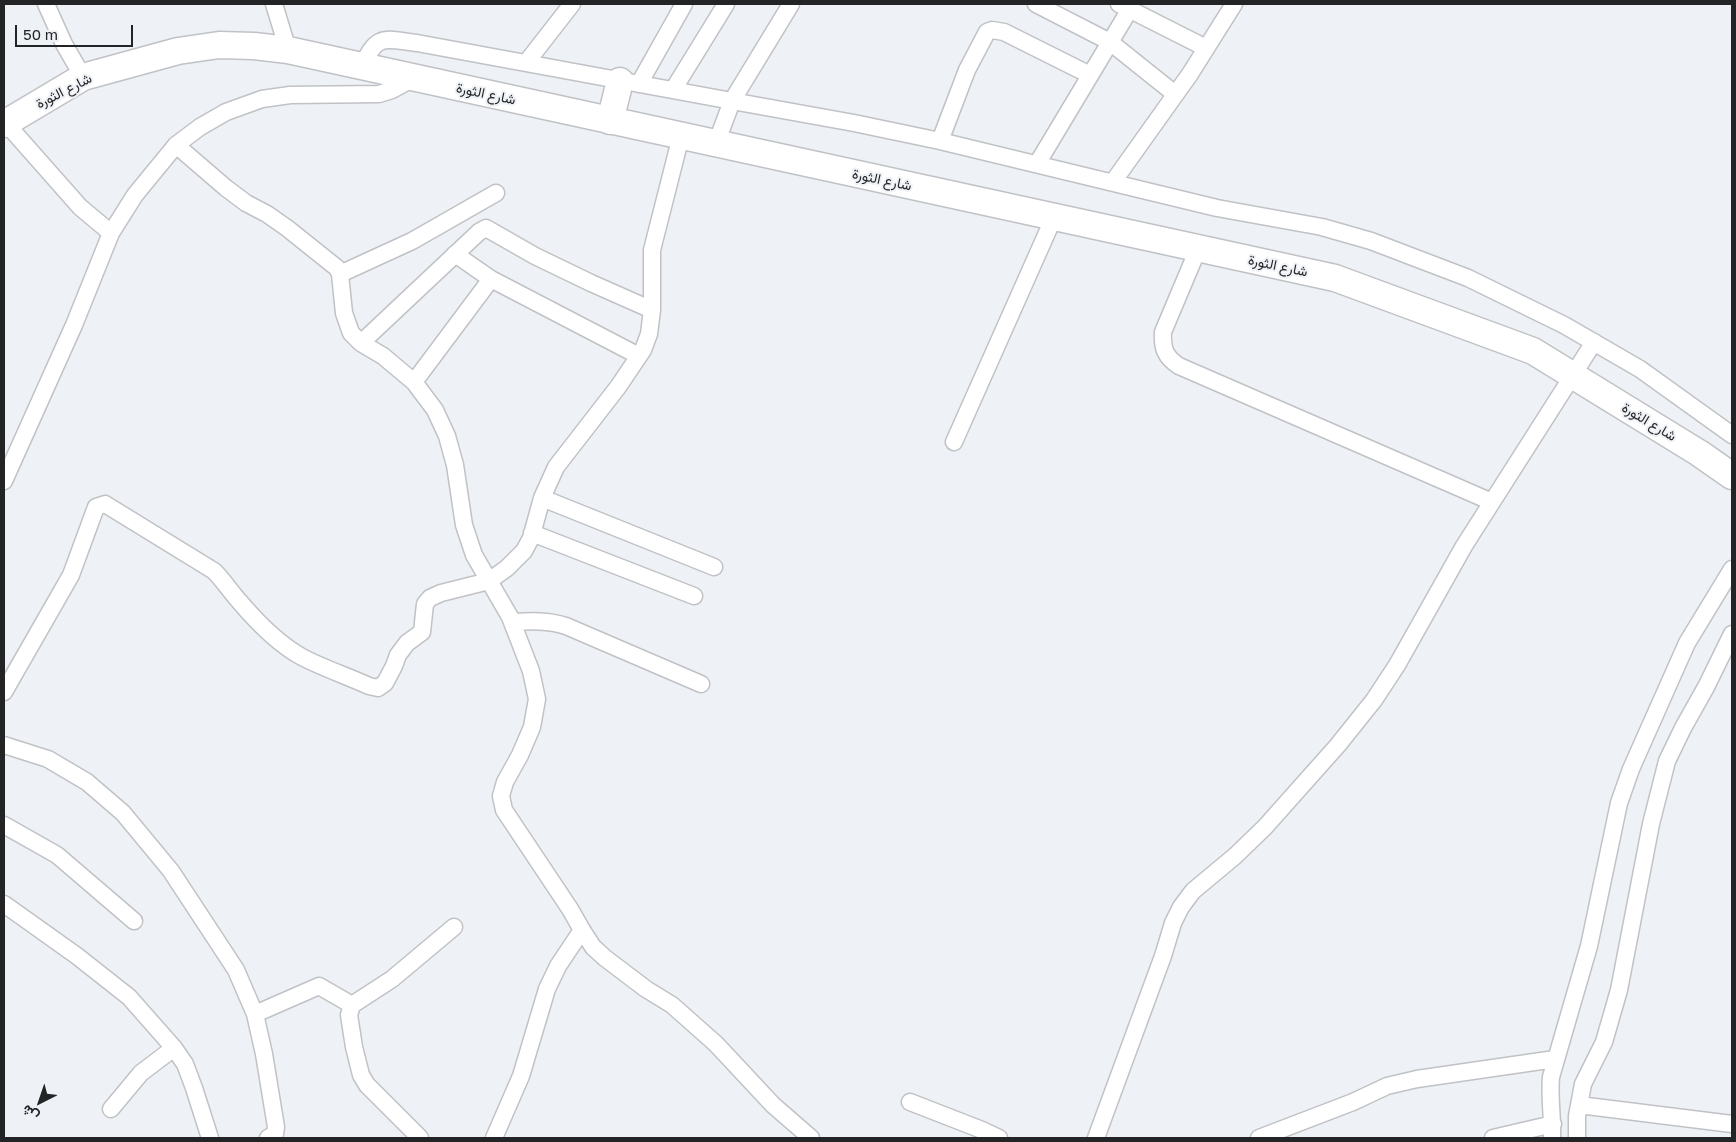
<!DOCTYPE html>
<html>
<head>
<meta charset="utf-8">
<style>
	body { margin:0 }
	#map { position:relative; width:1736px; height:1142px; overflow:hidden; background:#eef1f5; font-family:"Golos Text",Vazirmatn,sans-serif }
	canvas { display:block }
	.frame { position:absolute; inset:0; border:5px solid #232425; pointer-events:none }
	.north { position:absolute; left:15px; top:1077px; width:50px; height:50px; -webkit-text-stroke:4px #eef1f5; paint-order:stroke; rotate:221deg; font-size:14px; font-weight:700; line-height:20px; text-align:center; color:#232425 }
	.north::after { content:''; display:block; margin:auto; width:18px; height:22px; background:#232425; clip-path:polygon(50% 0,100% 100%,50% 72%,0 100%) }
	.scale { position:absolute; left:15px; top:25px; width:118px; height:22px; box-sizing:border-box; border:2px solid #232425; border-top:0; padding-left:6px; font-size:15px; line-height:18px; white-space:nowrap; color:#232425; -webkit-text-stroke:4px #eef1f5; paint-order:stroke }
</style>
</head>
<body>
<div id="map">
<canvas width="1736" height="1142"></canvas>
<div class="frame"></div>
<div class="north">ش</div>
<div class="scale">50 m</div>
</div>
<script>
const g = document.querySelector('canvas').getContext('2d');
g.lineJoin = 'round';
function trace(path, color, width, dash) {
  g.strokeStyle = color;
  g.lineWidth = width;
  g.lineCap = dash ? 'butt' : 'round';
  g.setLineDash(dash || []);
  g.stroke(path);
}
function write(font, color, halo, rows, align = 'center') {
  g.font = font + ' "Golos Text",Vazirmatn,sans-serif';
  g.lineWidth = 4;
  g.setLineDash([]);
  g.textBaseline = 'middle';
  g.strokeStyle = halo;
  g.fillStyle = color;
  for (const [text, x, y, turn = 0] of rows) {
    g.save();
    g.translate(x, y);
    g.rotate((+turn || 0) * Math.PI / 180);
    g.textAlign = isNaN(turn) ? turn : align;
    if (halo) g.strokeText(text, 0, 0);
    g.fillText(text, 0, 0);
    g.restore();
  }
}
const minor = new Path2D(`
	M46,4L64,44L83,77
	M274,4L288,50
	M1036,4L1110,42L1175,94
	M1119,4L1206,48
	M526,63L572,4
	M362,66C378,33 383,39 417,43L732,101L791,4
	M639,84L684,4
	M673,90L726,4
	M4,121L80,207L111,233
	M940,141L967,70L987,32L992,30L1004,32L1090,75
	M716,144L732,101L854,123L940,141L1217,208L1322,227L1371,241L1468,278L1564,325L1640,369L1732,435
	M176,145L226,188L246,203L267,214L287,228L337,268L340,274L344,313L351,333L361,343L383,356L414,382L435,410L447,436L455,465L464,525L474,555L510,617L531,671L537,699L532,727L520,755L505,782L501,796L504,810L570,909L582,930L593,947L605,958L646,989L672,1005L716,1044L773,1105L811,1138
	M1037,164L1130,9
	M1113,182L1190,74L1234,4
	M1198,249L1163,332C1162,348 1165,357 1179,366L1492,502
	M455,254L491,279L639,356
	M340,274L412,241L496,193
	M361,343L479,232L486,228L535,256L591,283L652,310
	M414,382L491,279
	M954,442L1054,217
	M4,481L74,325L111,233L135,195L176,145L200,127L226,112L262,99L290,95L379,94L392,90L414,78
	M542,498L714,567
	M532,533L694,596
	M512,622C531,621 548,620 566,626L701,684
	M4,692L71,575L96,507L105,504L214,571C224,581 230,591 239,601C256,621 278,644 302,657C323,668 347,676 369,686L378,688L385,683L394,666L398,655L407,643L422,632L425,604L430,598L441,593L489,581L507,568L524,551L531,538L542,498L556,467L618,387L643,350L649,334L652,310V250L681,136
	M4,745L48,759L87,782L123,813L171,871L236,970L255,1014L264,1054L276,1127L275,1134L268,1138
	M4,825L57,855L134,921
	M4,904L77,956L129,997L174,1048L185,1064L194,1088L210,1138
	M255,1014L319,986L352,1005
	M910,1102L982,1130L999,1138
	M1579,1105L1732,1124
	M111,1109L141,1073L174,1048
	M420,1138L367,1085L361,1075L354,1047L349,1015L352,1005L392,979L454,927
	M494,1138L521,1076L547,989L558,966L582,930
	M1096,1138L1163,956L1173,923L1181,907L1193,891L1235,856L1265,827L1338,745L1374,700L1397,665L1464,546L1594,342
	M1259,1138L1353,1102L1387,1086L1417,1079L1555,1059
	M1493,1138L1553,1124
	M1552,1138C1553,1118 1549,1098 1551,1077L1589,946L1619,803L1631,769L1687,643L1732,569
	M1577,1138V1116L1583,1084L1604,1042L1619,990L1651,824L1667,761L1683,728L1706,687L1732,634`);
const primary = new Path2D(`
	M610,121L620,81
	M4,124L83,77L178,51L219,45L254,46L288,50L1335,278L1533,351L1699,453L1732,476`);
trace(minor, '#c0c2c6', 19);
trace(primary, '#c0c2c6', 29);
trace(minor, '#fff', 16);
trace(primary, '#fff', 26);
write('14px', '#232425', '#eef1f5', [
	["شارع الثورة",64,91,-27],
	["شارع الثورة",486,94,12],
	["شارع الثورة",882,180,12],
	["شارع الثورة",1278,266,12],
	["شارع الثورة",1649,422,31]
]);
</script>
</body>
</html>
